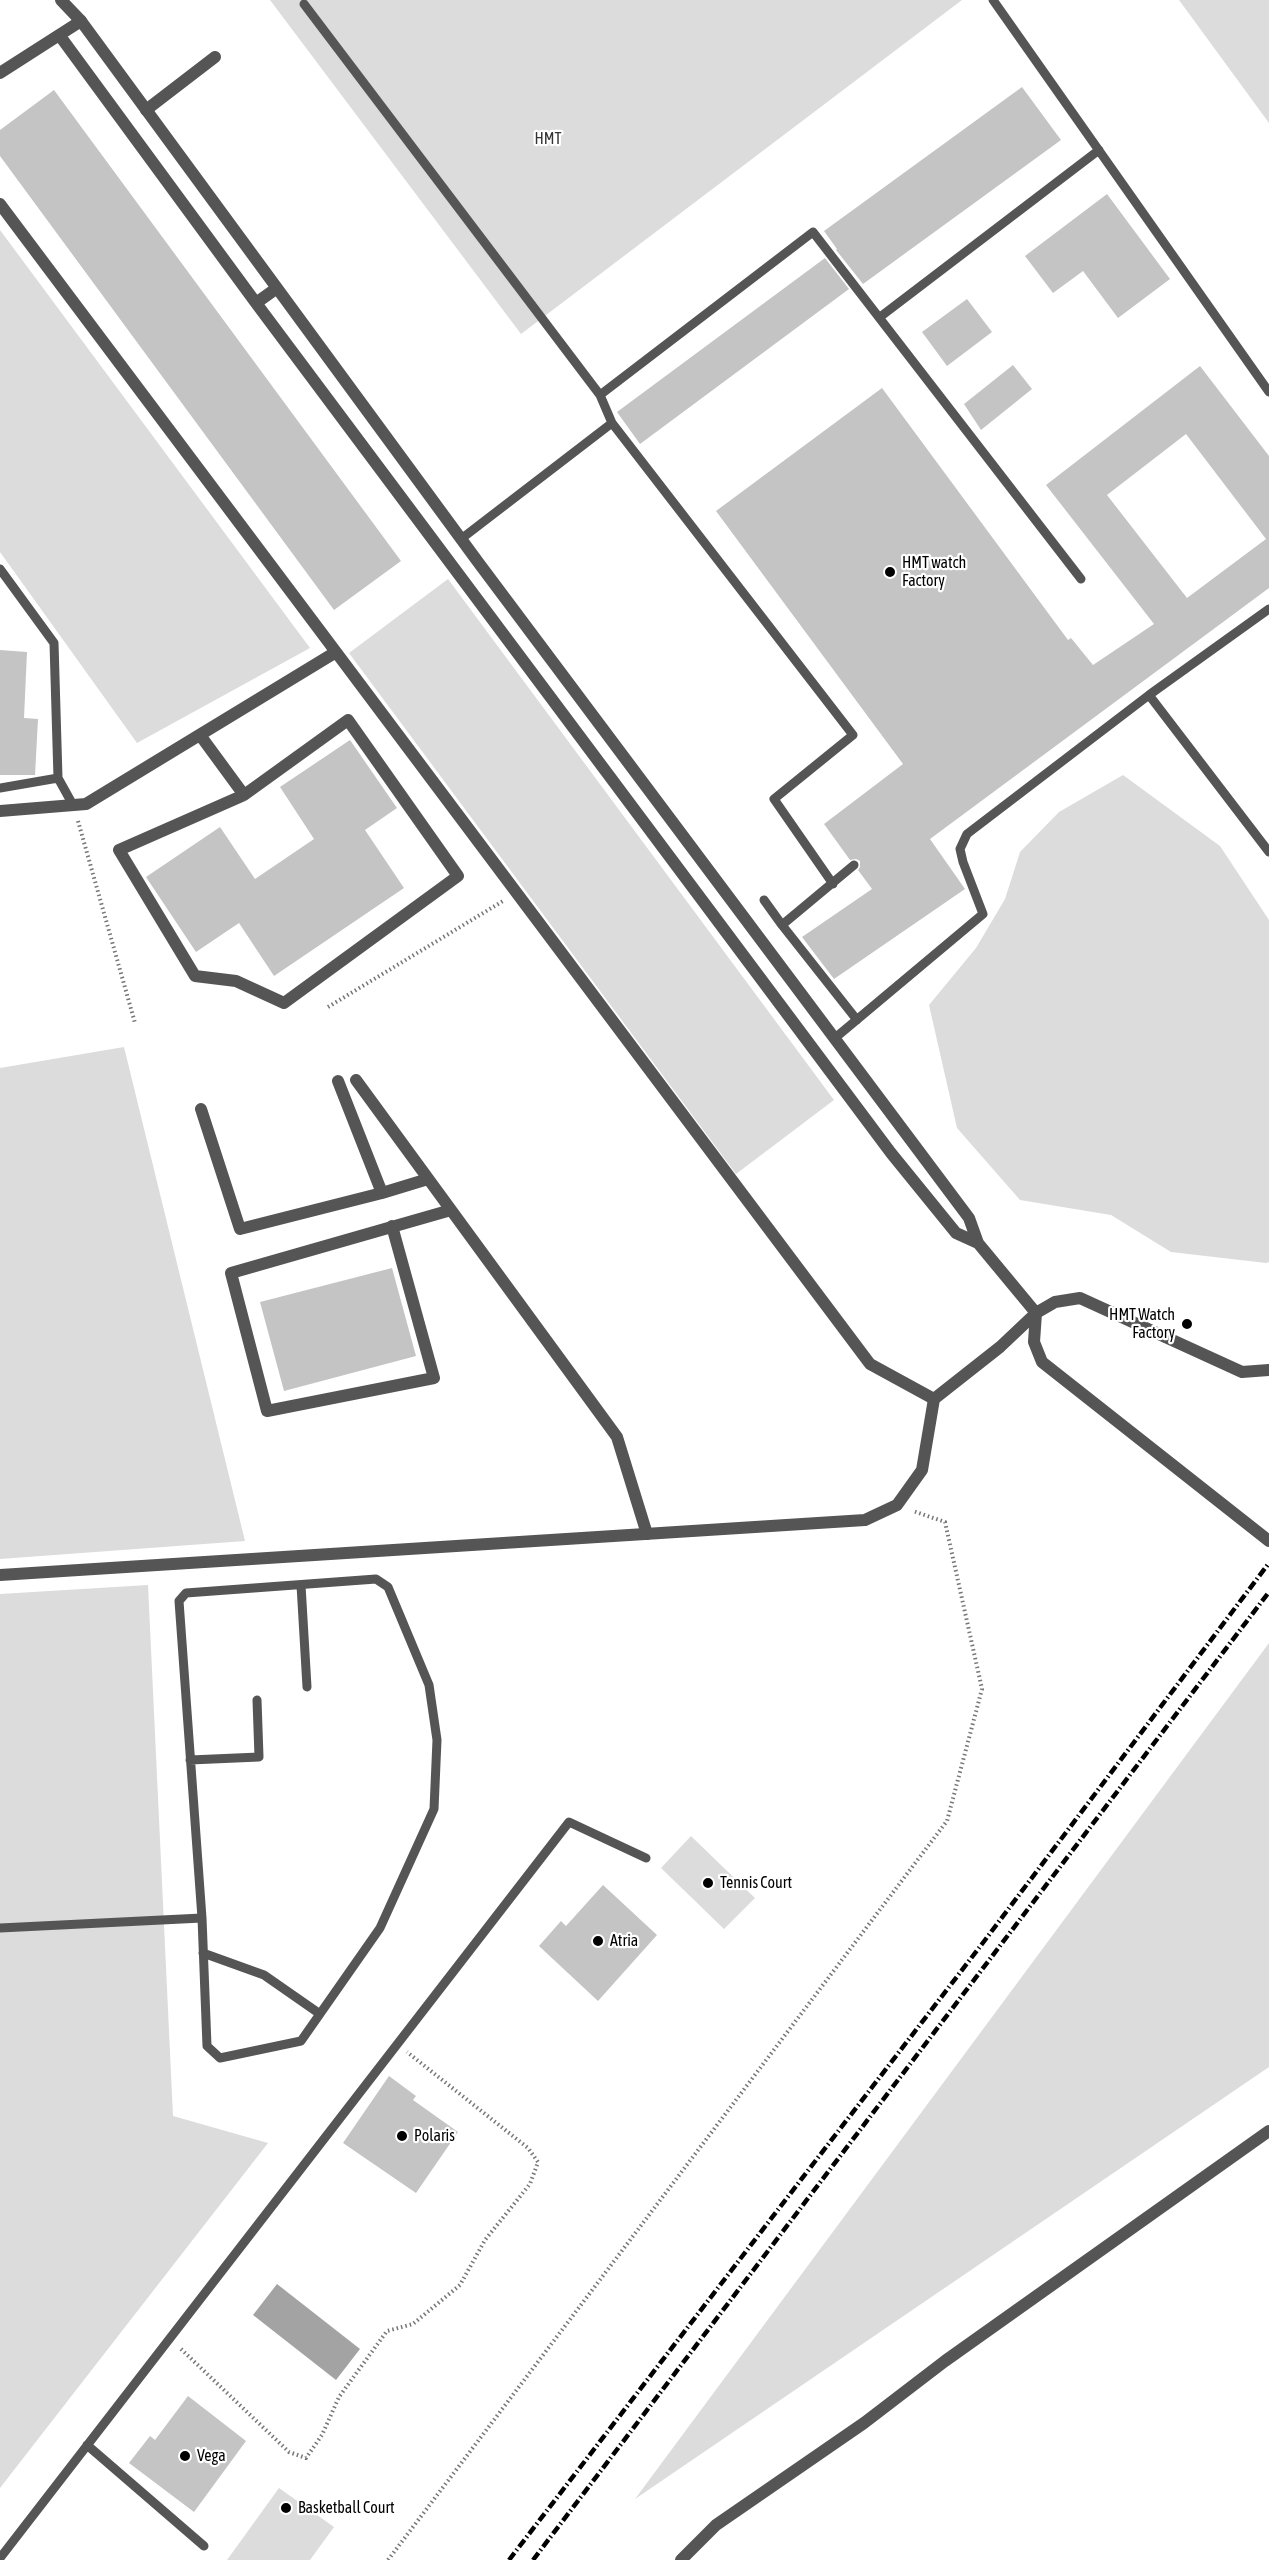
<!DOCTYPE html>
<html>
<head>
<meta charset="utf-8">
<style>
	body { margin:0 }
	canvas { display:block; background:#fff }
</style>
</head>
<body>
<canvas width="1269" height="2560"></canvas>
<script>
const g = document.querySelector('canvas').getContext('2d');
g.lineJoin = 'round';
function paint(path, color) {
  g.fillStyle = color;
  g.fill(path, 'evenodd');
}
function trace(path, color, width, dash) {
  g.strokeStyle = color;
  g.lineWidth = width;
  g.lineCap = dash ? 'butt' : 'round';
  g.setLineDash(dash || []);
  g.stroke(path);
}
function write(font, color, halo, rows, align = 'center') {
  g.font = font + ' "Asap Condensed",sans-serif';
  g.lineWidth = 4.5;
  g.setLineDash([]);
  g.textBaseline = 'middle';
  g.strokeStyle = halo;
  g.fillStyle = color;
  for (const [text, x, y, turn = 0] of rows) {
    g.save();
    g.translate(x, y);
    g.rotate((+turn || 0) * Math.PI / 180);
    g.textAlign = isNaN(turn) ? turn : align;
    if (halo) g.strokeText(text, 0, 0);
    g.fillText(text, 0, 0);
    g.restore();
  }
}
paint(new Path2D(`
	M270,0H962L521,334Z
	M1179,0H1269V123Z
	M0,230L310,648L137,743L0,552Z
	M448,579L834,1100L736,1174L349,653Z
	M1123,775L1220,846L1269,920V1262L1266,1263L1171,1252L1111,1215L1020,1200L957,1128L929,1005L976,948L1005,899L1020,852L1059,812Z
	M124,1047L245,1541L0,1559V1068Z
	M148,1585L173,2116L268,2143L0,2488V1594Z
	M1269,1643V2067L635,2499Z
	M691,1836L755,1898L724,1929L661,1868Z
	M279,2488L334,2527L310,2560H227Z`), '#dcdcdc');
paint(new Path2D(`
	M277,2284L360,2349L336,2380L253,2315Z`), '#a3a3a3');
paint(new Path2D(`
	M1022,87L1061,140L863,284L836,250L837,249L824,231Z
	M54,90L401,561L334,610L0,156V130Z
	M1107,194L1170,279L1118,318L1083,271L1053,293L1025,256Z
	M825,258L849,289L640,444L617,412Z
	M967,299L992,332L947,366L922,332Z
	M1013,365L1032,389L981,430L964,404Z
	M1200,366L1269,456V588L930,839L965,889L834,979L802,937L872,889L858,870L860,867V861L856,859L850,860L824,824L903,764L716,511L882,388L1068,640L1071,638L1093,665L1154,624L1046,485ZM1186,434L1266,539L1187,598L1107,495Z
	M0,650L27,652L24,718L38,719L35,775H0Z
	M350,740L397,808L365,830L404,888L274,976L239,923L196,952L146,877L220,827L255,879L314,839L280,787Z
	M392,1268L416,1356L284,1391L260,1302Z
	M603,1885L657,1935L598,2001L539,1946L561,1921L566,1926Z
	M389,2076L416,2096L413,2100L458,2132L416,2193L343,2143Z
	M188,2396L246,2441L194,2512L129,2463L150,2436L155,2440Z`), '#c4c4c4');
trace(new Path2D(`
	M78,821L135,1023
	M328,1007L503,901
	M181,2349L289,2452L306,2458L322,2435L339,2397L387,2331L413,2324L460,2285L485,2240L530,2184L538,2162L528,2148L407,2052
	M388,2560L947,1821L982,1689L945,1522L913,1511`), '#777', 4, [1.5, 3]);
trace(new Path2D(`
	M993,0L1269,392
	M304,4L600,395
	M880,317L1099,150
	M612,423L853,735L774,799L833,884
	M461,539L612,423L600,395L813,232L1081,579
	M0,569L54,643L58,778L73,805
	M1149,695L1269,852
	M0,788L58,778
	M854,865L782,925L857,1020
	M764,900L782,925
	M835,1038L983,914L963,862L960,849L967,834L1149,695L1269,609
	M376,1579L388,1587L429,1685L437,1740L434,1809L380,1928L301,2041L220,2058L207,2046L202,1918L179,1601L186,1593Z
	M301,1585L307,1687
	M190,1760L259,1757L257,1700
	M0,1928L202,1918
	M203,1953L264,1975L320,2014
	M87,2445L204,2546
	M0,2558L569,1822L646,1858`), '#555', 9);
trace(new Path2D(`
	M61,0L81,21
	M146,110L215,57
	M0,204L870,1364L934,1399
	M348,720L458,876L284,1003L236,981L195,976L119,850L244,795Z
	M200,735L244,795
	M0,811L86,804L336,652
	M356,1080L617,1437L647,1534
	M338,1081L382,1193L428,1179
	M201,1109L240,1229L382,1193
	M392,1226L434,1378L267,1411L231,1273L451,1210
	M681,2560L716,2525L864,2423L945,2361L1269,2131`), '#555', 12);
trace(new Path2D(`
	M60,36L256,303L891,1153L956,1233L978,1243
	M0,73L81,21L478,562L969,1218L978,1243L1036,1313L1000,1347L934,1399L922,1470L897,1505L865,1520L0,1575
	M256,303L277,288
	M1269,1370L1242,1372L1080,1298L1055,1302L1036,1313L1034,1342L1042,1362L1269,1541`), '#555', 12);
trace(new Path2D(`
	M509,2560L982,1944L1269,1563
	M533,2560L1269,1592`), '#000', 4.5, [9, 3, 1.5, 3]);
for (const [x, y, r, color] of [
	[890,572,6,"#000"],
	[1187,1324,6,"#000"],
	[708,1883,6,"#000"],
	[598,1941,6,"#000"],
	[402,2136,6,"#000"],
	[185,2456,6,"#000"],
	[286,2508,6,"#000"]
]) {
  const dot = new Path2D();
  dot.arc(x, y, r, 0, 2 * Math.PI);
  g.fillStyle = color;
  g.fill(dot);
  trace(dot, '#fff', 2);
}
write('16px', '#333', '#fff', [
	["HMT",548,139]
]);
write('16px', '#000', '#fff', [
	["HMT watch",902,563],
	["Factory",902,581],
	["HMT Watch",1175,1315,"right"],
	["Factory",1175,1333,"right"],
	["Tennis Court",720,1883],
	["Atria",610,1941],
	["Polaris",414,2136],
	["Vega",197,2456],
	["Basketball Court",298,2508]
], 'left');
</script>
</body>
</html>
